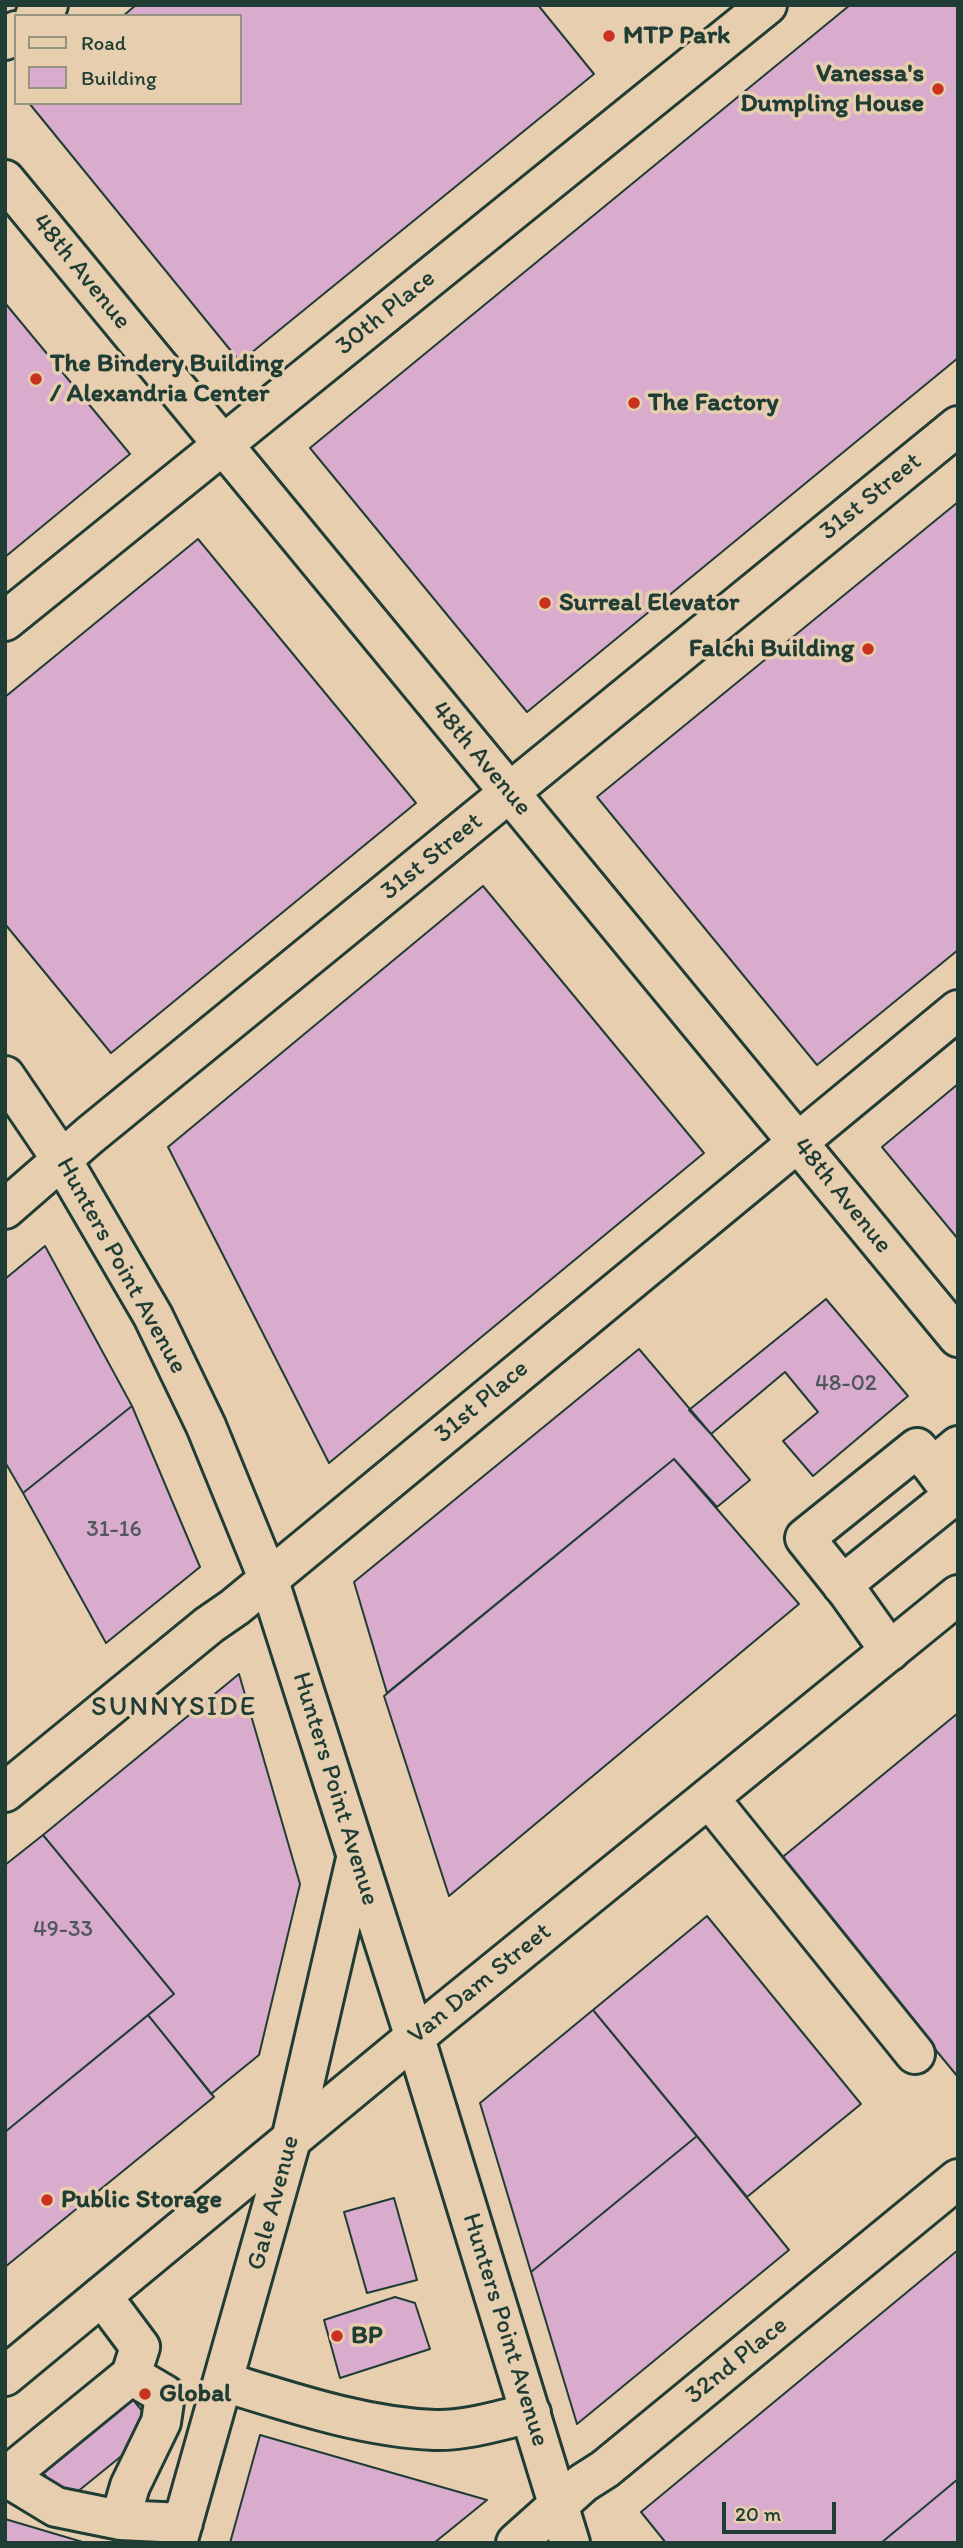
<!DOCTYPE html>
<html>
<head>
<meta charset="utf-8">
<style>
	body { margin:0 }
	#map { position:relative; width:963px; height:2548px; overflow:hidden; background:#e6ceaf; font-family:Itim,sans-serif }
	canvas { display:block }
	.frame { position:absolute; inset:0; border:7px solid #1f3d34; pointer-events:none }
	.legend { position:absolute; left:14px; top:14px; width:228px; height:91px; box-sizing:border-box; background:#e6ceaf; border:2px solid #96947e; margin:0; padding:9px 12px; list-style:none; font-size:21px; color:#1f3d34 }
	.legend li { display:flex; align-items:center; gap:14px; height:35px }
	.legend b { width:35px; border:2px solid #96947e }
	.scale { position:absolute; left:722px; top:2502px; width:114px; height:32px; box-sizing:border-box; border:4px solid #1f3d34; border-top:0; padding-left:9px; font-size:21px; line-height:24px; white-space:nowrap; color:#1f3d34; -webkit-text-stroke:5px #e6ceaf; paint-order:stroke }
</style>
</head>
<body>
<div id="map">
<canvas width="963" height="2548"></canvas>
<div class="frame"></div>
<ul class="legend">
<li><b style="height:9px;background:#e6ceaf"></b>Road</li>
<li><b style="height:19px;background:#d9abcc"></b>Building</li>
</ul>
<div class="scale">20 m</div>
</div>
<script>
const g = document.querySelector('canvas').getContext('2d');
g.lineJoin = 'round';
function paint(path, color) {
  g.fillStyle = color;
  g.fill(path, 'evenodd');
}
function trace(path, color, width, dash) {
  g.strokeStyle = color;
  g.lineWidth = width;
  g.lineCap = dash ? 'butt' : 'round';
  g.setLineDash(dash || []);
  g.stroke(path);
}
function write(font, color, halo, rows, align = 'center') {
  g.font = font + ' Itim,sans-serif';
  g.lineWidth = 7;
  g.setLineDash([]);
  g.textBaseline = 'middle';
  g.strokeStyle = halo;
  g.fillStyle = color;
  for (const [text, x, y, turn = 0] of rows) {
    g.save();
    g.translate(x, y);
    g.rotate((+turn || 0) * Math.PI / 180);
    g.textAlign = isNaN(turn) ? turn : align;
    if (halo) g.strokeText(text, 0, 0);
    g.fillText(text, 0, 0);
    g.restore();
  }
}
const building = new Path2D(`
	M136,5H538L594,74L240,362L29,103H240V16H123Z
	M850,5H958V358L527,712L310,448Z
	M5,303L130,454L5,557Z
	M958,502V950L817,1065L597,797Z
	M198,539L416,803L111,1053L5,924V697Z
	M483,886L704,1153L329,1463L168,1147Z
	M958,1084V1239L882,1147Z
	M45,1246L132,1406L23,1493L5,1462V1279Z
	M826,1299L908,1396L813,1476L783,1441L818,1412L785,1372L711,1434L689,1410Z
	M639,1349L750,1480L717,1507L674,1459L387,1693L354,1582Z
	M132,1406L200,1567L106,1643L23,1493Z
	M674,1459L799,1604L449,1896L384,1696Z
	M239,1674L300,1884L259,2055L211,2094L148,2015L174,1994L43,1835Z
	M958,1713V2077L779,1860Z
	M43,1835L174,1994L5,2132V1865Z
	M707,1916L861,2104L747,2197L593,2010Z
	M593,2010L697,2136L531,2272L480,2103Z
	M148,2015L214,2097L5,2267V2132Z
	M697,2136L789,2250L577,2424L531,2272Z
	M394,2198L417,2280L367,2293L344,2212Z
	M958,2250V2479L881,2543H666L641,2512Z
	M395,2297L415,2303L430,2349L340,2378L324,2320Z
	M126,2391L156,2428L66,2501L36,2464Z
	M260,2435L487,2500L434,2543H230Z
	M958,2479V2543H881Z
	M5,2519L86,2543H5Z`);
paint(building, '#d9abcc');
trace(building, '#1f3d34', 2);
const minor = new Path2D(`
	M35,16L48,5
	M5,40L16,31
	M5,180L958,1337
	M5,621L767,5
	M5,1076L62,1160L153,1316L206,1426L268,1578L415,2038L570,2543
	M5,1209L90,1135L958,426
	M842,1585L954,1495L933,1467
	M890,1651L848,1592L805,1538L917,1448L933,1467L958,1446
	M5,1792L209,1625L235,1607L958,1010
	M709,1798L915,2054
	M102,2296L140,2347L131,2375
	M224,2382C293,2403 363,2427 435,2430C467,2431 500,2420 531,2413
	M5,2476L56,2507L120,2520L183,2523
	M6,2477L131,2375L165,2395L161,2422L130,2486L120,2520
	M177,2543L291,2140L356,1859
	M516,2543L583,2483L605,2469L958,2179`);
const major = new Path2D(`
	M5,2376L444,2013L958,1595`);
trace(minor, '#1f3d34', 44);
trace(major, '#1f3d34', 44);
trace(minor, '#e6ceaf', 38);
trace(major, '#e6ceaf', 38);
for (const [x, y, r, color] of [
	[609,36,7,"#c8321e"],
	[938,89,7,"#c8321e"],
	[36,379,7,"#c8321e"],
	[634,403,7,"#c8321e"],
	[545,603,7,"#c8321e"],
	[868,649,7,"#c8321e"],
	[47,2200,7,"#c8321e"],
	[337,2336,7,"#c8321e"],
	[145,2394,7,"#c8321e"]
]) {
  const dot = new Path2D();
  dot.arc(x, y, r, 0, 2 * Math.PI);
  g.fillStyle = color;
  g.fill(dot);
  trace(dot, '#e6ceaf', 2.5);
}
write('23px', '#4e585a', null, [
	["48-02",846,1384],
	["31-16",114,1530],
	["49-33",63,1930]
]);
write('bold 26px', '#1f3d34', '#e6ceaf', [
	["MTP Park",623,36],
	["Vanessa's",924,74,"right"],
	["Dumpling House",924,104,"right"],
	["The Bindery Building",50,364],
	["/ Alexandria Center",50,394],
	["The Factory",648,403],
	["Surreal Elevator",559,603],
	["Falchi Building",854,649,"right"],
	["Public Storage",61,2200],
	["BP",351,2336],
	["Global",159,2394]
], 'left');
write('26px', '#1f3d34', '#e6ceaf', [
	["48th Avenue",81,272,51],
	["30th Place",386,313,-39],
	["31st Street",871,497,-39],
	["48th Avenue",481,759,50],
	["31st Street",432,857,-39],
	["48th Avenue",842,1196,51],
	["Hunters Point Avenue",121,1266,61],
	["31st Place",482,1402,-40],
	["Hunters Point Avenue",335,1789,73],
	["Van Dam Street",480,1984,-39],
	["Gale Avenue",274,2203,-75],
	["Hunters Point Avenue",505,2330,73],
	["32nd Place",737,2361,-39]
]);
g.letterSpacing = '2px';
write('28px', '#1f3d34', '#e6ceaf', [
	["SUNNYSIDE",174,1708]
]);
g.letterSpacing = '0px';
</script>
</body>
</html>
